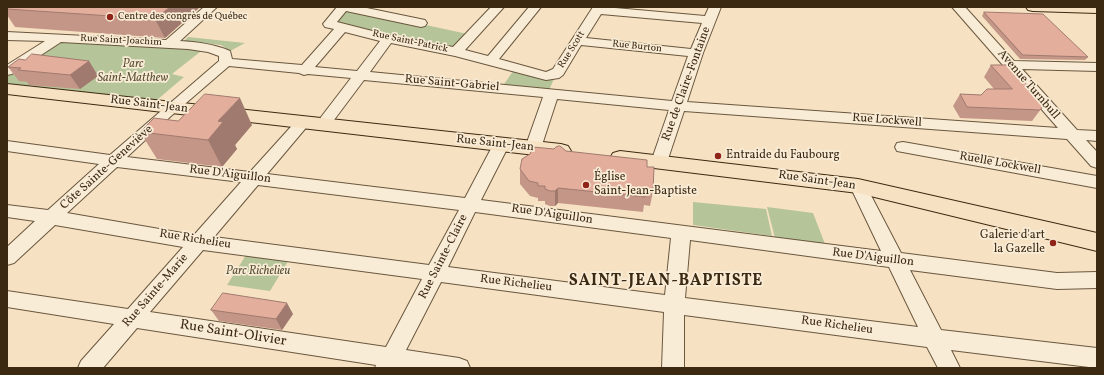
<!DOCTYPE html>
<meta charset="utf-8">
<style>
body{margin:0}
#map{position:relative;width:1104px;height:375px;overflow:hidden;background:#f6e2c2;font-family:Vollkorn,serif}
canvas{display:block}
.frame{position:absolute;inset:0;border:8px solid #3c2912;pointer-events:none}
</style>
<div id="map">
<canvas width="1104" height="375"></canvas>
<div class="frame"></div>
</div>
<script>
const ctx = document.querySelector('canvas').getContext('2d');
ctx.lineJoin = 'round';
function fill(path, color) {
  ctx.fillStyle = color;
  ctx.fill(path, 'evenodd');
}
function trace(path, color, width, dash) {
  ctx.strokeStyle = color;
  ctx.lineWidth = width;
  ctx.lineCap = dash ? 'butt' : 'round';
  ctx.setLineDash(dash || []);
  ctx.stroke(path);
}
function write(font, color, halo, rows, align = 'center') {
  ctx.font = font + ' Vollkorn,serif';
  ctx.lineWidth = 3.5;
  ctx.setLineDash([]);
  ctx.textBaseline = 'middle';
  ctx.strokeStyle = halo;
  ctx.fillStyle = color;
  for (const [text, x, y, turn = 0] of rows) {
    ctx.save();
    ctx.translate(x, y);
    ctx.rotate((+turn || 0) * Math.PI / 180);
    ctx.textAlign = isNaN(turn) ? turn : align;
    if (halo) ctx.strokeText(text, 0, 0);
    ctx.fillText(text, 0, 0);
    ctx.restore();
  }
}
fill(new Path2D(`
 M343,7L472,35L456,52L329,24Z
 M188,37L245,43L230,51L221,45L184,41Z
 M59,38L205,48L172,74L184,77L151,105L7,89V71Z
 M516,67L555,77L549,90L502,87Z
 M693,202L766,209L772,236L693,225Z
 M767,207L813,213L825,244L775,238Z
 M248,252L290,258L270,291L227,285Z`), '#b5c499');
const minor = new Path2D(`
 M204,7H217L180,41C197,42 214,44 230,51L232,59L302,65L334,29L325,27L323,24L337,7H362L425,20L427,23L425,26L421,27L346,11L337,22L388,35L453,47L491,7H504L465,50L488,56L529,7H541L499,59L546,72L553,69L593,7H604L705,16L709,7H721L703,53L687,102L1058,128L952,7H965L1014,61L1097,63V71L1022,69L1077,130L1097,131V141L1086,140L1097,152V168L1091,166L1067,139L684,111L667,162L665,166L659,168L653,166L651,162L669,110L557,99L541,148L539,152L533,153L527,152L525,148L543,97L364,80L328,128L323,130L318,128L315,125L351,78L308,74L304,75L299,73L229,66L171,116L127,157L250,172L297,120L302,118L307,120L310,123L267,174L465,198L493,145L495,141L501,140L507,141L509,145L481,200L881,251L850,186L852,182L858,180L864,182L901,253L1057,273L1097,272V288L1057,289L910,270L941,330L1097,348V368L951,350L960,368H938L927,347L684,315V368H662L664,312L441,282L406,350L459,358L467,361L470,368H375L376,365L137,328L103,368H78L81,361L114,324L7,307V291L128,309L183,247L55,225L14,263L7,265V247L35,221L7,217V205L48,210L99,164L7,151V141L110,155L219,61V56L208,52L188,49L61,42L12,74L7,75V65L45,41L7,40V32L166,40ZM601,14L702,23L691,49L586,38ZM345,32L380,41L357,71L315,67ZM391,43L455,56L546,80L559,78L563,75L581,45L688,56L672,101L370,72ZM117,167L241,182L194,235L67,213ZM258,185L459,210L429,265L214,237ZM475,212L671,238L665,295L448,267ZM690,240L889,267L918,327L685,298ZM203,250L422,279L386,347L150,312Z
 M903,142L1097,176V188L897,151L895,147L897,143Z`);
const major = new Path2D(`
 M1026,7H1097V13L1033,11L1028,10Z
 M7,84L561,144L568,146L571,151L568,156L561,158L7,94Z
 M620,151L858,179L1097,233V251L858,193L613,163L610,158L613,153Z`);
trace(minor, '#6a573e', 2);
trace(major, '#3c2912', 2);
fill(minor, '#f9ecd7');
fill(major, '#f6e2c2');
fill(new Path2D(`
 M7,7H200L165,38L15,27L7,15Z
 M984,12L1088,57L1085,60L1020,59L982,16Z
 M25,60L89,61L98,76L80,89L29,85L27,82L19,81L8,67Z
 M991,65L1044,105L1032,121L960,118L953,106L960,94L981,95L994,89L984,77Z
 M178,121L252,125L235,145L237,149L222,167L157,159L140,132Z
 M566,151L653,191L650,206L644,205L643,212L558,203L555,206H550L545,204V201H538V198L530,196L520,184V169Z
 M211,310L293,314L282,330L219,321Z`), '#c49687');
fill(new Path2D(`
 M170,7H200L165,38L155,19Z
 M89,61L98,76L80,89L70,75Z
 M240,98L252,125L235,145L237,149L222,167L208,140L218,121Z
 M558,188V203L555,206V191Z
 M287,303L293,314L282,330L276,319Z`), '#a07a6e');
const building = new Path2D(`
 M7,7H170L155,19L7,9Z
 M984,12L1043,14L1088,57L1023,55Z
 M32,54L89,61L70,75L18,70L21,68L8,67L19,59L25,60Z
 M991,65H1010L1044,105L1040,110L967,107L960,94L981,95L987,89H1012Z
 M205,94L240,98L218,121L223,122L208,140L140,132L154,118L178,121Z
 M560,146L566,151L647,160V167H654L653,191L646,190L645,197L558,188L555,191H550L545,189V186H538V183L529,181L520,169L522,159L530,154L533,147L554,149L556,147Z
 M223,293L287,303L276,319L211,310Z`);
fill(building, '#e4ae9d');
trace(building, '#a07a6e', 1);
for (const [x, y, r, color] of [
 [110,17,4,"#8f2418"],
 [718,156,4,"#8f2418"],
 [586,185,4,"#8f2418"],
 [1053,243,4,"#8f2418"]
]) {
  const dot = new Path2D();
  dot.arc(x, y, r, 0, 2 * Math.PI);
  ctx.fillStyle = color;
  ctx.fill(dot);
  trace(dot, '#f9ecd7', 1.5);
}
write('10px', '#3c2912', '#f9ecd7', [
 ["Centre des congrès de Québec",118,17]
], 'left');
write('10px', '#3c2912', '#f9ecd7', [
 ["Rue Saint-Joachim",121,41,3],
 ["Rue Saint-Patrick",410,42,12],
 ["Rue Burton",637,47,6],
 ["Rue Scott",572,50,-58]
]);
write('italic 12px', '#5a5034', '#f9ecd7', [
 ["Parc",133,65],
 ["Saint-Matthew",133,79],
 ["Parc Richelieu",258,272]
]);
write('12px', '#3c2912', '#f9ecd7', [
 ["Rue Saint-Gabriel",452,84,5],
 ["Rue de Claire-Fontaine",687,84,-70],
 ["Avenue Turnbull",1028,85,49],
 ["Rue Saint-Jean",149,105,7],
 ["Rue Lockwell",887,121,4],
 ["Rue Saint-Jean",495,144,6],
 ["Ruelle Lockwell",1000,164,10],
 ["Côte Sainte-Geneviève",107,168,-42],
 ["Rue D'Aiguillon",230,175,7],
 ["Rue Saint-Jean",817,181,8],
 ["Rue D'Aiguillon",552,215,8],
 ["Rue Richelieu",195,240,9],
 ["Rue Sainte-Claire",444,257,-63],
 ["Rue D'Aiguillon",873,258,7],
 ["Rue Richelieu",516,284,7],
 ["Rue Sainte-Marie",156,291,-49],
 ["Rue Richelieu",837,326,8]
]);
write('12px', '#3c2912', '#f9ecd7', [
 ["Entraide du Faubourg",726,156],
 ["Église",594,178],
 ["Saint-Jean-Baptiste",594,192],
 ["Galerie d'art",1045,236,"right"],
 ["la Gazelle",1045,250,"right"]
], 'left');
write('14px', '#3c2912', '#f9ecd7', [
 ["Rue Saint-Olivier",233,334,9]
]);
ctx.letterSpacing = '1px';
write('bold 16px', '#3c2912', '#f9ecd7', [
 ["SAINT-JEAN-BAPTISTE",666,282]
]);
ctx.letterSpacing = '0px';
</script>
